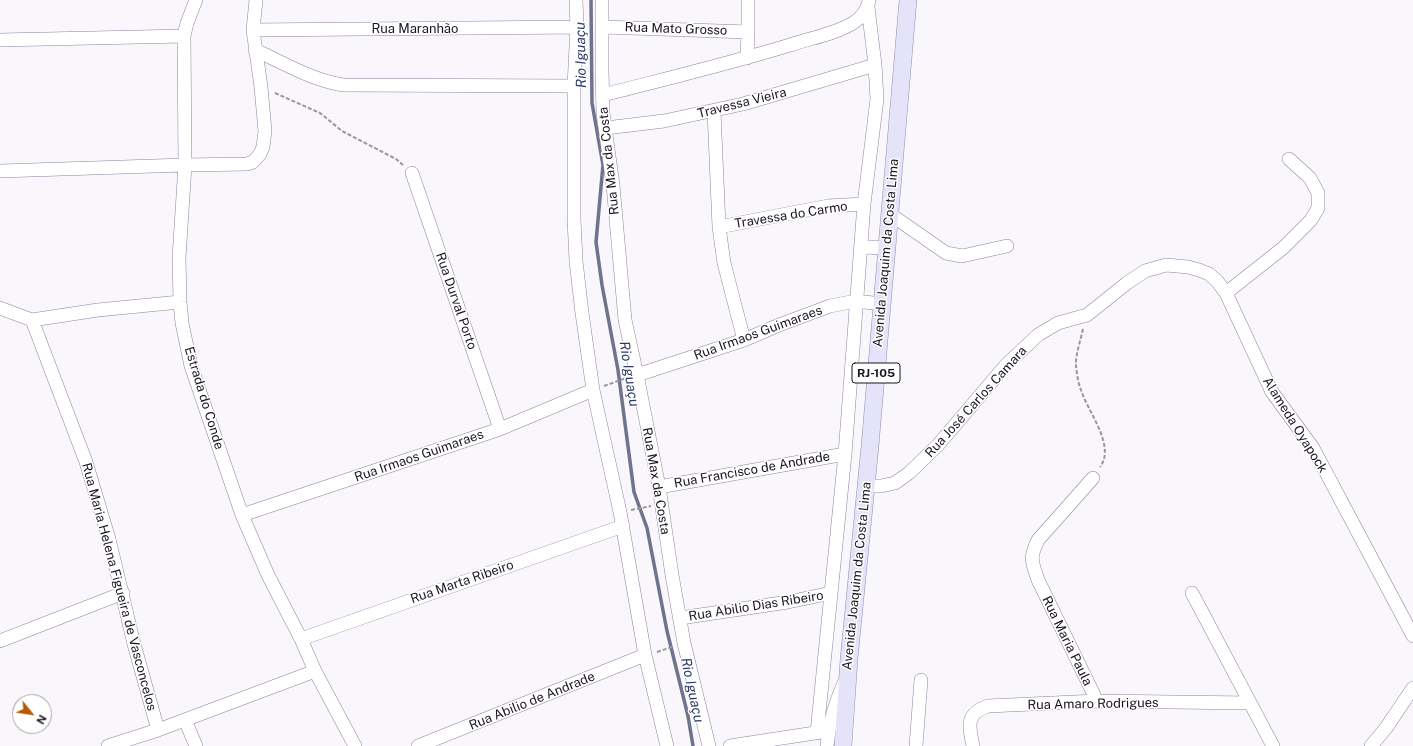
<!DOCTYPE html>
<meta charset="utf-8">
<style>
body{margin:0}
#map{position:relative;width:1413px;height:746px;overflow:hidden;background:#f9f6fc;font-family:"Public Sans",sans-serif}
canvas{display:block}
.north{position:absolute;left:12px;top:694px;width:40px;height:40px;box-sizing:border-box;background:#fff;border:1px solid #a4a1a5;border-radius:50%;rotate:120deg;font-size:11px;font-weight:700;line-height:16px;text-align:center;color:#1b151f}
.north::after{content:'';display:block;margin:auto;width:14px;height:18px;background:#b65a00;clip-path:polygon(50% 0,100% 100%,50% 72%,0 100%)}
</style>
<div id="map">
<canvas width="1413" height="746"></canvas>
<div class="north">N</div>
</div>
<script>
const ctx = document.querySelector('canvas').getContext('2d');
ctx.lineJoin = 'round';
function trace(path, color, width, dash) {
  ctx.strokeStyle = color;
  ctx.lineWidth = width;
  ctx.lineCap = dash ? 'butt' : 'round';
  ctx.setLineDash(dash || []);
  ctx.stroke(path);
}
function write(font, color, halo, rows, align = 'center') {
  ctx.font = font + ' "Public Sans",sans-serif';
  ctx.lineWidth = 3;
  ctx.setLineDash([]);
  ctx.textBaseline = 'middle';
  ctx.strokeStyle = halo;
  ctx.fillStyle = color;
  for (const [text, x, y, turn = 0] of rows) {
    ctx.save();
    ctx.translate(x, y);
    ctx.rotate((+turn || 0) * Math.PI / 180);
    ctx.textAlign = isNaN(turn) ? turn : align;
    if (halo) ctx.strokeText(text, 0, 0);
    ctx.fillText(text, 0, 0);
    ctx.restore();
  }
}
trace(new Path2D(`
 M591,0L592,103L603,165L596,242L602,285L618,370L634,492L647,528L667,631L688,716L693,746`), '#6e748d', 3.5);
const minor = new Path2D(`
 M196,0L187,23L184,36L185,165L179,258L180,302L182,323L191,366L242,515L268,575L301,639L315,671L355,746
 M576,0L577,27L574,86V219L576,261L582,313L593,390L620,512L645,655L667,746
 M602,0V71L603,113L613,185L625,320L637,375L659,487L672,575L684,643L709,746
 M603,27L748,32
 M253,30L577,27
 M0,40L184,36
 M255,50C284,63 311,80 343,85L574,86
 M747,58L748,32V0
 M603,95C665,79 728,64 790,45C811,38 835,34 853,23C861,18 867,10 869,1
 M714,111L719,227L724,263L744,340
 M606,128L664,121L743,104L875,65
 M0,171L185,165L247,164L253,162L260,154L263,147L265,131L261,87L253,30L256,0
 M412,173L500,429
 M890,214L946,253L962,256L1007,246
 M719,227L828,206L864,204
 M861,247L887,248
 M1226,293L1283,248L1311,220L1318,208V193L1310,178L1289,159
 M0,308L32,320L86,462L109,539L134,644L158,730
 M32,320L98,310L180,302
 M637,375L744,340L779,325L830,306L856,301L881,304
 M1093,478L1038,540C1029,558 1032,562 1038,580L1097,701
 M866,486H881L895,483L909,473L938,445L1006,365L1038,335L1058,323L1087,315L1127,283L1145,271L1166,265L1188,267L1199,270L1209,274L1217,281L1226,293L1272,392L1313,448L1413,636
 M659,487L845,454
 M242,515L500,429L593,390
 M1192,593L1273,746
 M680,618L788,602L831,593
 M301,639L623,526
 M0,641L123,593
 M185,720L196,746
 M817,733L845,454L864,204L877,99L875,65L868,7
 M108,746L158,730L315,671
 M418,746L645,655
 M730,746L828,731
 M827,746C829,724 835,703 844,683
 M916,746L921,680
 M973,746C969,726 965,714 988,706L1097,701L1249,703
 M1371,746L1386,728L1413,688`);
const major = new Path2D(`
 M843,746L849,659L870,446L908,0`);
trace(minor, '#90819d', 14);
trace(major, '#938fab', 18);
trace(new Path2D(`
 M275,93L320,113L342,131L396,159L403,165
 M1083,329C1081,339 1075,356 1076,366C1077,374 1078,383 1081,390C1088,412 1116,446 1100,467
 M604,386L626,378
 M631,510L651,506
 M657,652L672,647`), '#9b969e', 2, [4, 2]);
trace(minor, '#fff', 13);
trace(major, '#e5e3fa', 17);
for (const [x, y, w] of [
 [876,373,48]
]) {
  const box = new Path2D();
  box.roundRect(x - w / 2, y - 10, w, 20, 3);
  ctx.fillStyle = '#fff';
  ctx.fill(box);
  trace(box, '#1b151f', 1);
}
write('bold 12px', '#1b151f', null, [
 ["RJ-105",876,373]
]);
write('13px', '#1b151f', '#fff', [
 ["Rua Maranhão",415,29],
 ["Rua Mato Grosso",676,29,2],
 ["Travessa Vieira",742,103,-14],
 ["Rua Max da Costa",609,161,-96],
 ["Travessa do Carmo",791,215,-9],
 ["Avenida Joaquim da Costa Lima",886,253,-85],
 ["Rua Durval Porto",456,301,71],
 ["Rua Irmaos Guimaraes",758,333,-20],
 ["Estrada do Conde",204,398,73],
 ["Rua José Carlos Camara",976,402,-48],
 ["Alameda Oyapock",1295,425,58],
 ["Rua Irmaos Guimaraes",419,456,-19],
 ["Rua Francisco de Andrade",752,470,-10],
 ["Rua Max da Costa",656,481,80],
 ["Avenida Joaquim da Costa Lima",857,576,-84],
 ["Rua Marta Ribeiro",462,582,-19],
 ["Rua Maria Helena Figueira de Vasconcelos",119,587,75],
 ["Rua Abilio Dias Ribeiro",756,606,-9],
 ["Rua Maria Paula",1067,641,64],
 ["Rua Abilio de Andrade",532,701,-22],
 ["Rua Amaro Rodrigues",1093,704,-1]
]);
write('italic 14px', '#2c3a65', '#fff', [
 ["Rio Iguaçu",581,55,-91],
 ["Rio Iguaçu",629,374,81],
 ["Rio Iguaçu",692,690,78]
]);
</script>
